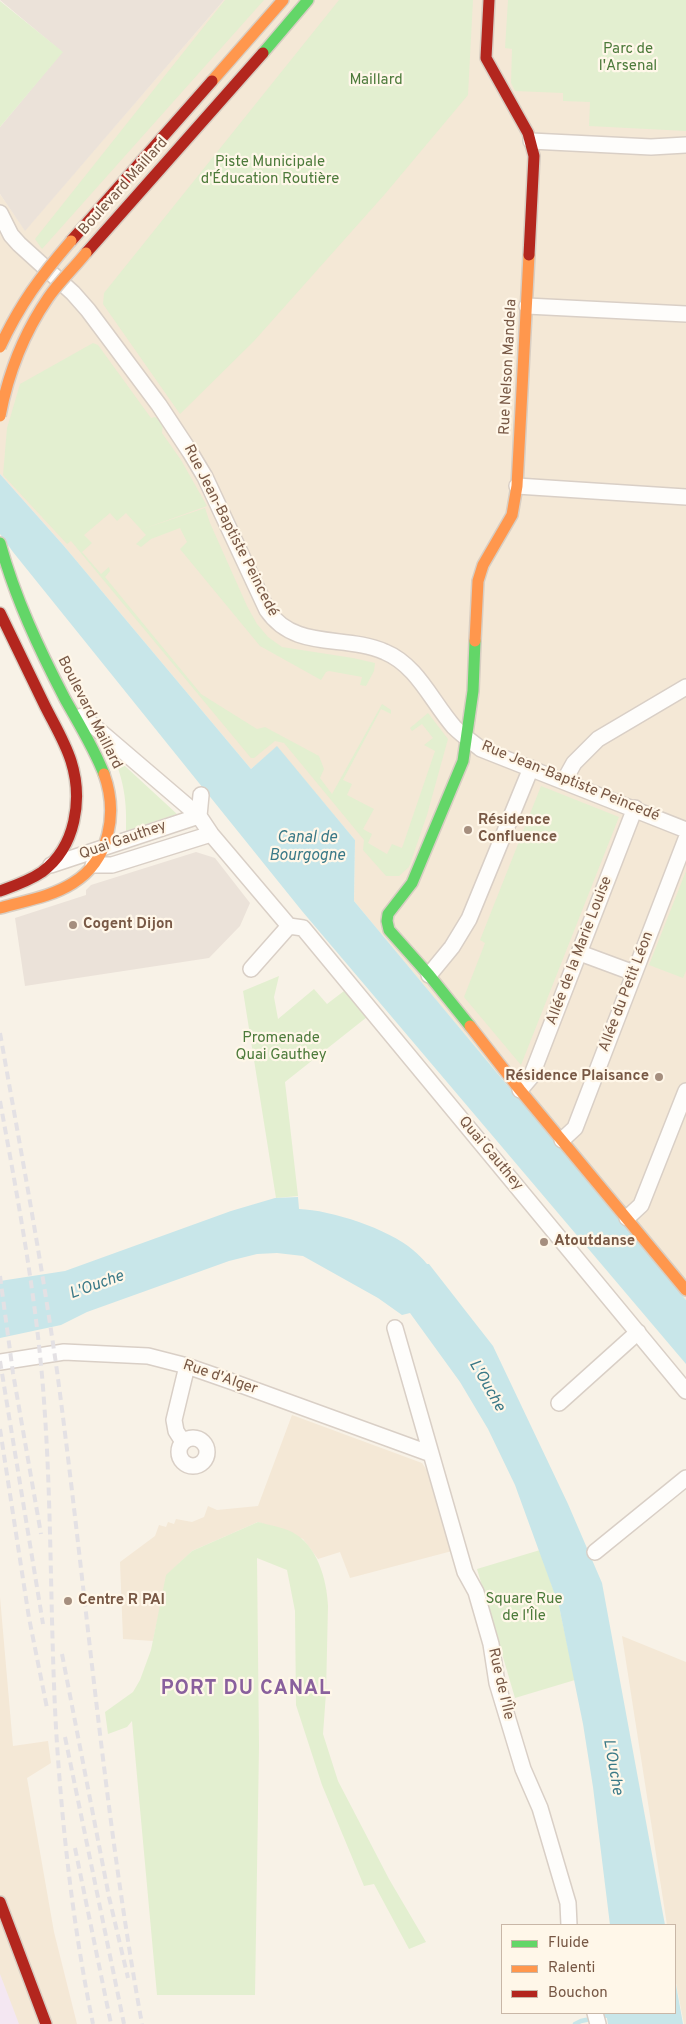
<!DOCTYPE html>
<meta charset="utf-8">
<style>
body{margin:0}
#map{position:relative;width:686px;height:2024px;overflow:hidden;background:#f8f2e7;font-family:Overpass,sans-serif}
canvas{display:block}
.legend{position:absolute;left:501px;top:1924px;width:175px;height:90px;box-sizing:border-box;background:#fff7e9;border:1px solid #c9b7a7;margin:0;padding:6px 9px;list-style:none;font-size:15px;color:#785845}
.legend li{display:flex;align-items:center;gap:10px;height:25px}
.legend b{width:25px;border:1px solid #c9b7a7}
</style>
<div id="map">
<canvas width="686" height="2024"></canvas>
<ul class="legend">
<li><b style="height:6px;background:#63d668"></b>Fluide</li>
<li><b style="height:6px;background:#ff974d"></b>Ralenti</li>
<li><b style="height:6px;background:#b3261e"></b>Bouchon</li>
</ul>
</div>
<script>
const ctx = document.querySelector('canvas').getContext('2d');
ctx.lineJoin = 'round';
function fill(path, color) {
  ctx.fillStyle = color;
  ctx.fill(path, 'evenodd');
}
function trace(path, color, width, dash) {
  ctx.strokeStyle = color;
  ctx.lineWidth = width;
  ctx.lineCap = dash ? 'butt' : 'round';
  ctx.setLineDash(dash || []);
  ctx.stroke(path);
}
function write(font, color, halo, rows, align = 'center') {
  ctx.font = font + ' Overpass,sans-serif';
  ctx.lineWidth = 4.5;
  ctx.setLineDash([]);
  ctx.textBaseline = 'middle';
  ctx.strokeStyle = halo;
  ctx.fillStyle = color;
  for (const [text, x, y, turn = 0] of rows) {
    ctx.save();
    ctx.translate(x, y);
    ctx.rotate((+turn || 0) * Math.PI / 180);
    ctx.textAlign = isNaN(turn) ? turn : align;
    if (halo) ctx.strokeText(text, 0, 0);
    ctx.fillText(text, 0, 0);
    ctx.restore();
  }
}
fill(new Path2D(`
 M224,0H686V1300L354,901L355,840L277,747L251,769L64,546L0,474V194L25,230Z
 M292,1415L422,1463L430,1475L452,1551L350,1578L340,1552L318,1559L303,1539L258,1522L192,1551L167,1575L153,1641L123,1639L120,1562L155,1536L159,1525L166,1527L168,1522L174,1524L176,1519L192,1522L204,1517L208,1506L217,1510L258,1506Z
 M0,1597L13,1746L48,1741L51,1763L27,1778L54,1932L77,2024H0Z
 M622,1636L686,1662V2024H684L675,1978V1925H667Z`), '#f4e8d6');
fill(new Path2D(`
 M0,0H224L25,231L0,194V127L62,52Z
 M196,852L215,858L250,903L240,926L209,958L25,986L15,918L86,895V890L91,885Z`), '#ebe2d9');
fill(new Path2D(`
 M0,1974L19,2024H0Z`), '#f4e7f2');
fill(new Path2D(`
 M225,0H264L42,249L35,239Z
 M339,0H473L468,95L385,194L254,341L180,414L103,304L104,293Z
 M508,0H686V131L589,126L590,102L563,101V93L515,91L511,83L512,49L505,48Z
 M0,1L63,52L0,127Z
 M93,343L98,345L151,418L155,417L163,423L162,433L181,460L207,506L143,529L205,508L210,523L247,606L257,624L268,637L282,647L353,658L375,663L374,671L366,686L360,685L362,677L329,671L326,672L321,680L260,646L180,549L187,542L180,528L151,539L141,547L136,544L146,535L126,513L117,521L110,513L84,535L92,543L82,552L101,574L109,567L110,571L105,577L201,694L257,729L265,727L319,756L324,769L320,778L332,794L382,704L391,710V714L381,709L343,780L352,784L347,795L374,809L363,829L372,834L368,843L387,854L392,844L402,848L435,751L424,745L433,738L422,724L412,731L410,728L428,713L448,739L427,815L409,867L399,876H386L363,850L364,840L284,743L275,741L254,758H251L71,541L67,544L3,475L7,428L20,384Z
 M113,755L177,814L126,831C127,801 124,782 113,755Z
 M541,786L619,817L521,1065L464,997L485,943L480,940Z
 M686,871V971L683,978L649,965Z
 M279,976L274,997L278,1019L314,989L327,1004L344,991L367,1017L285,1082L298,1196L276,1198L243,991Z
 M258,1522C269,1525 282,1527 292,1532C317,1545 327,1579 328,1606L326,1693L323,1734L338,1781L389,1879L426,1942L409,1949L374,1884L364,1886L322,1785L296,1705L295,1611L287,1570L257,1558L259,1746L255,1995H157L132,1721L127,1727L108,1734L105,1712L133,1692L140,1680L151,1650L166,1575L192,1551Z
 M540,1550L559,1606L575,1680L515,1698L477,1569Z`), '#e3efd0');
fill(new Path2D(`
 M0,474L64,546L251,769L277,746L355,840L354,901L686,1300V1364L302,911L13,552L0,534Z
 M298,1197L299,1209C331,1210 389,1229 413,1250C418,1254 423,1259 427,1264H429L493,1346L568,1504L602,1583L665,1925H610L593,1787L583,1724L559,1606L515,1485L488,1429L460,1382L410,1313L402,1315L378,1298L303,1256L277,1253L257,1254L229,1261L87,1312L61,1325L0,1338V1281L65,1271L231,1211L275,1198Z
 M675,1979L683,2024H608L606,2013H675Z`), '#c8e6e9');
trace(new Path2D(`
 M575,2024L581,2021L619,2013`), '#c8e6e9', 4.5);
const street = new Path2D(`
 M531,141L651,147L686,145
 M0,213L11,235L19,244L73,293L88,310L159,405L190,452L205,477L267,610C295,651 344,634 385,652C417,665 432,702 454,727C462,735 472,742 481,749L686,830
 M527,306L686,314
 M517,486L686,497
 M82,716L199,816L211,834L289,926L303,928L686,1391
 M564,781L574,763L598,739L686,687
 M199,816L201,795
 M51,865L199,816
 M93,865H112L211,834
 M580,953L634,973
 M251,969L289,926
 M429,975L452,947L469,919L531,768
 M520,1090L531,1077L635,808
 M562,1140L575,1128L686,839
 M627,1218L641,1205L686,1091
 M395,1328L465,1572L476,1592L491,1644L497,1683L523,1769L540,1808L568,1903L569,1925
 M0,1362L64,1352L148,1356L187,1366L233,1382L431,1454
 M559,1403L638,1332
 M179 1452a14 14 0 1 1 28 0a14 14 0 1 1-28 0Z
 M183,1442L176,1431L174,1420L187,1366
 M595,1552L686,1478
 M595,2013L598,2024`);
const fast = new Path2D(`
 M263,53L308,0
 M0,543C15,598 39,649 65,699C79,724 94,748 104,774
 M470,1026L429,975L389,930L387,921L388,914L412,883L463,761L473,691L475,641`);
const slow = new Path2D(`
 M212,81L283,0
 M475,641L478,581L483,565L512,515L517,486L529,255
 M0,908C24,901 51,897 73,883C110,860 118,813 104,774
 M470,1026L520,1090L686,1290`);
const jam = new Path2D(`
 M489,0L486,58L528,133L534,156L529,255
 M71,241L212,81
 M86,253L263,53
 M0,613C15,644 30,675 45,706C54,724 65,742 71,761C83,799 76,847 42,872C29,881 14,886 0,891
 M0,1902L46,2024`);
trace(street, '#d9cfc6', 18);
trace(fast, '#d8cec3', 14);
trace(slow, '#d8cec3', 14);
trace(jam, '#d8cec3', 14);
trace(street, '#fefdfb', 15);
trace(fast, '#63d668', 11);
trace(slow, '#ff974d', 11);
trace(jam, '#b3261e', 11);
trace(new Path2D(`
 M0,1033C20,1146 41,1258 57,1371C86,1588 103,1808 142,2024
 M0,1101C18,1200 37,1300 44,1401C52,1510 50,1619 56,1728C62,1827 73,1927 93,2024
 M0,1276L13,1373L41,1534
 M0,1361L43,1624
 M0,1429L29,1618L47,1708
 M62,1654L109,1897L128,1978
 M65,1737L124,2024
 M75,1848L111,2024`), '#e4e1e4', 4, [8, 5]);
const slowBridge = new Path2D(`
 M0,347C20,304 40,277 71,241
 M0,416C8,374 24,333 48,298C59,282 74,268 86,253`);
trace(slowBridge, '#dacfc6', 14, []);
trace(slowBridge, '#ff974d', 11);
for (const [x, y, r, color] of [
 [468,830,5,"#a58e7e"],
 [73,925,5,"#a58e7e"],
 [659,1077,5,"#a58e7e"],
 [544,1242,5,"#a58e7e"],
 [68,1601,5,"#a58e7e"]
]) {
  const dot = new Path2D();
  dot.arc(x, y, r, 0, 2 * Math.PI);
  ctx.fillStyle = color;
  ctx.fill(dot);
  trace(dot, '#fff7e9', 2);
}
write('15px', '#4c7a3a', '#fff7e9', [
 ["Parc de",628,50],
 ["l'Arsenal",628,67],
 ["Maillard",376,81],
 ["Piste Municipale",270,163],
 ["d'Éducation Routière",270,180],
 ["Promenade",281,1039],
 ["Quai Gauthey",281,1056],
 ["Square Rue",524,1600],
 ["de l'Île",524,1617]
]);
write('15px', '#785845', '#fff7e9', [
 ["Boulevard Maillard",124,187,-48],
 ["Rue Nelson Mandela",509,367,-87],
 ["Rue Jean-Baptiste Peincedé",230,531,63],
 ["Boulevard Maillard",89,713,63],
 ["Rue Jean-Baptiste Peincedé",570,782,22],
 ["Quai Gauthey",123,841,-19],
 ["Allée de la Marie Louise",580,951,-69],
 ["Allée du Petit Léon",627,992,-69],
 ["Quai Gauthey",490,1154,50],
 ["Rue d'Alger",220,1378,19],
 ["Rue de l'Île",500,1684,77]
]);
write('bold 15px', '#785845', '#fff7e9', [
 ["Résidence",478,821],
 ["Confluence",478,838],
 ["Cogent Dijon",83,925],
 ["Résidence Plaisance",649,1077,"right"],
 ["Atoutdanse",554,1242],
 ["Centre R PAI",78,1601]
], 'left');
write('italic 16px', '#3a7987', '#fff7e9', [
 ["Canal de",307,839],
 ["Bourgogne",307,857],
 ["L'Ouche",97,1286,-20],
 ["L'Ouche",486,1386,60],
 ["L'Ouche",612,1767,80]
]);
ctx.letterSpacing = '1px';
write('bold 20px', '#89609d', '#fff7e9', [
 ["PORT DU CANAL",246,1690]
]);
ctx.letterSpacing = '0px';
</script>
